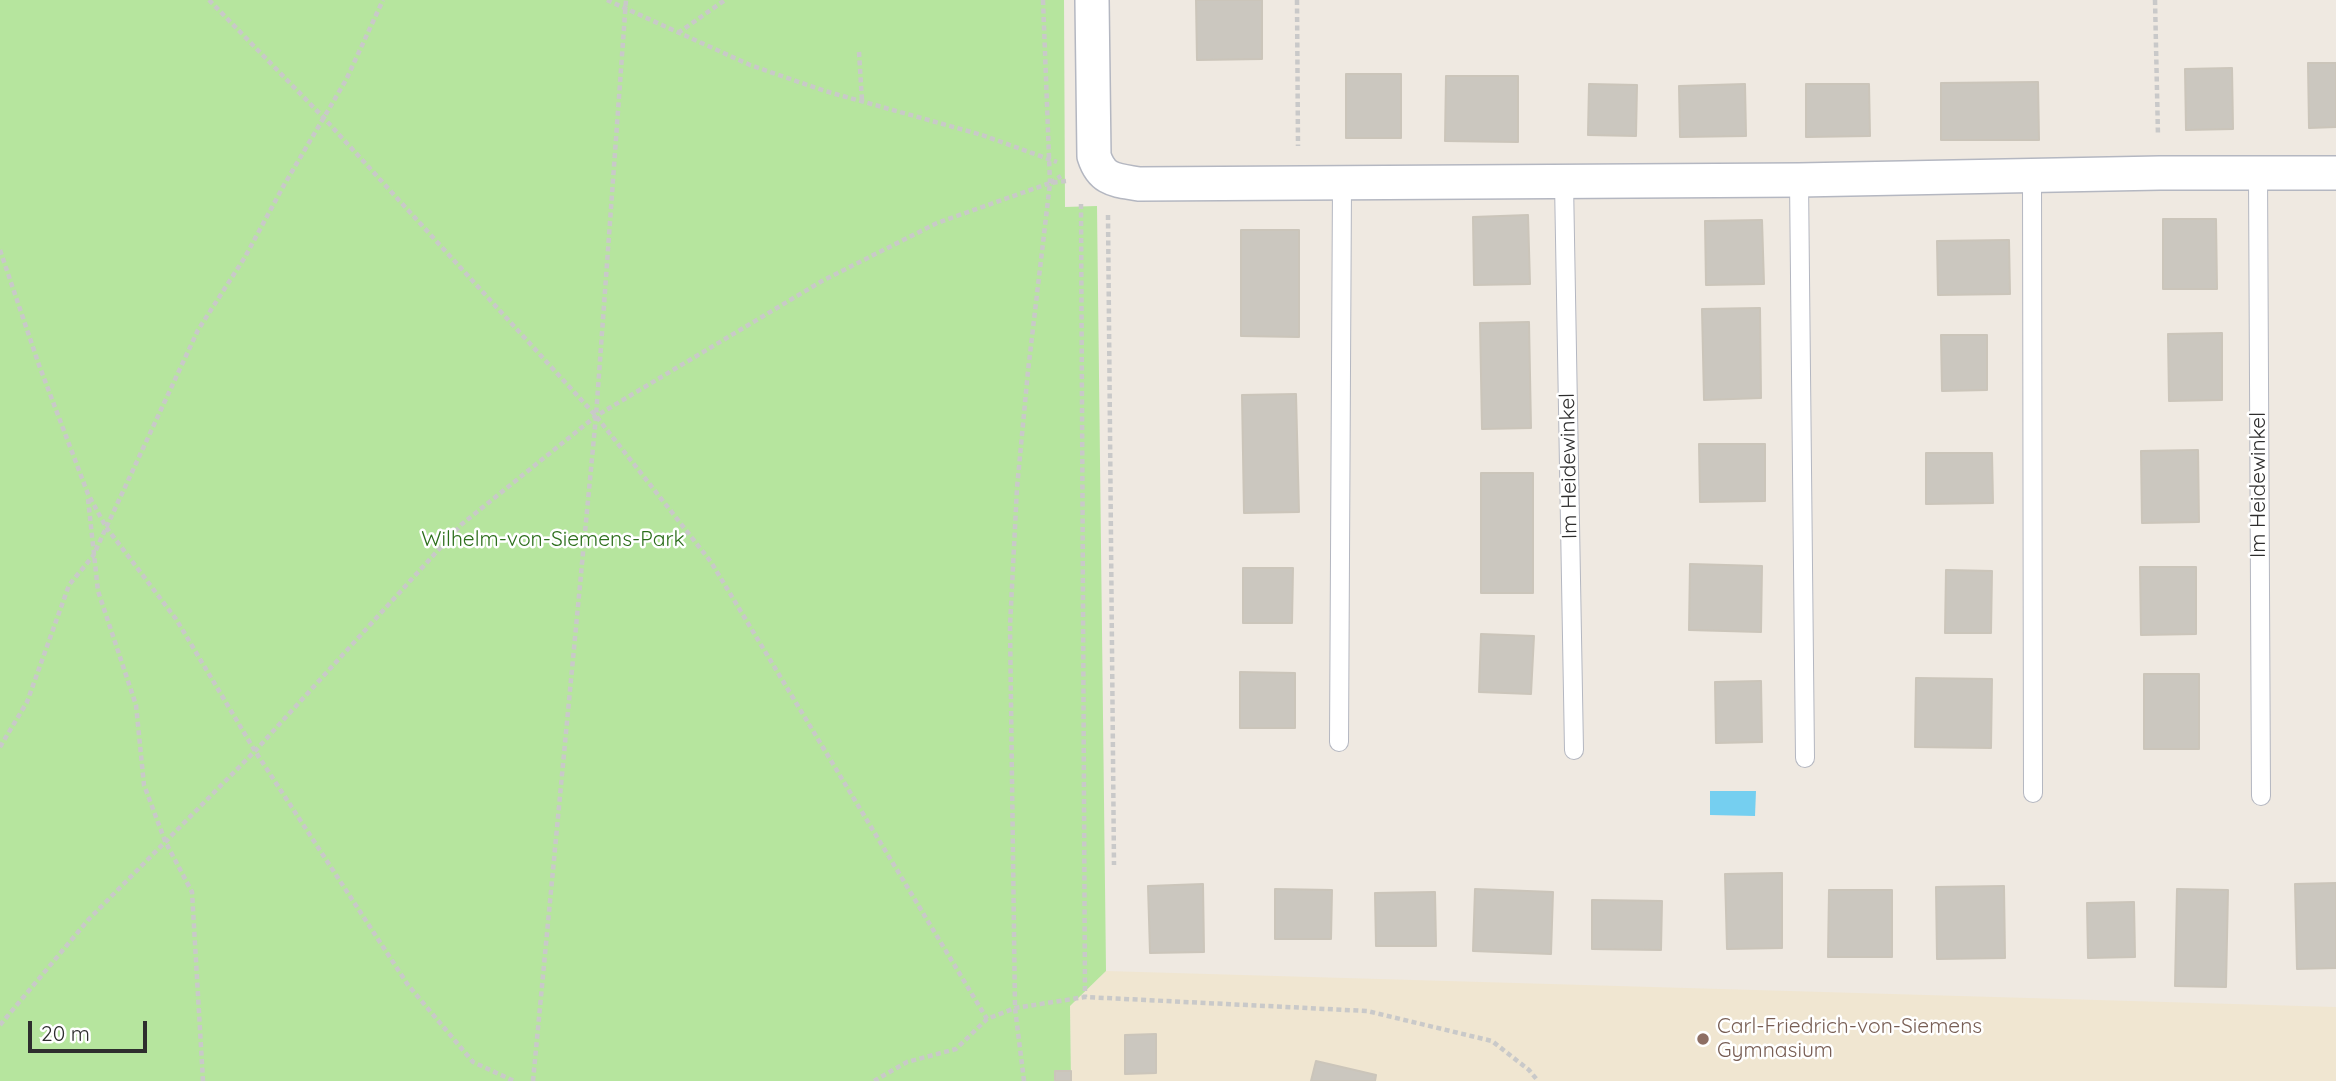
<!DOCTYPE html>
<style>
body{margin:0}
#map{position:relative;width:2336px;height:1081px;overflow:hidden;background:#efe9e1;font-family:Quicksand,sans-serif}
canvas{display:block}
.scale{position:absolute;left:28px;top:1021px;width:119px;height:32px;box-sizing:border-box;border:4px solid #2e2e2e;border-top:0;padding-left:9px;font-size:21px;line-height:24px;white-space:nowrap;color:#2e2e2e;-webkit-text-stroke:5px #fff;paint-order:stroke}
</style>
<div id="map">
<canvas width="2336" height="1081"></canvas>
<div class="scale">20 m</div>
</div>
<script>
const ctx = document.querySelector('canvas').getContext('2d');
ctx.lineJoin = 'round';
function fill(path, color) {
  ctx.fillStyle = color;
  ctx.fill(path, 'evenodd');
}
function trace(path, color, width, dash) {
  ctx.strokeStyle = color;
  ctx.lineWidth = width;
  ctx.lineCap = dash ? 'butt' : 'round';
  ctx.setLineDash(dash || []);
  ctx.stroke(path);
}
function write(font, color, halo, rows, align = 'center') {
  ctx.font = font + ' Quicksand,sans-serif';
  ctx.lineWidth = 5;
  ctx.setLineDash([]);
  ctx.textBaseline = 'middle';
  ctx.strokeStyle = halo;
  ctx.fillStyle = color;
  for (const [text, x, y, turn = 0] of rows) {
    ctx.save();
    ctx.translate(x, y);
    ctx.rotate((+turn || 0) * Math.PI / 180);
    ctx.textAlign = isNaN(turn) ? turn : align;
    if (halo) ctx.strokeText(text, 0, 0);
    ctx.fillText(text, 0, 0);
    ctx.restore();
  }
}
fill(new Path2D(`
 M1106,971L2336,1007V1081H1071L1070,1006Z`), '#f0e6d1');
fill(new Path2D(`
 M0,0H1064L1065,207L1097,206L1106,971L1070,1006L1071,1081H0Z`), '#b6e59e');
fill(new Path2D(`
 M1710,791H1756L1755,816L1710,815Z`), '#75cff0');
const building = new Path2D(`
 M1196,0H1262V59L1197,60Z
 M2308,63H2336V127L2309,128Z
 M2232,68L2233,129L2186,130L2185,69Z
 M1346,74H1401V138H1346Z
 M1446,76H1518V142L1445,141Z
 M2038,82L2039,140H1941V83Z
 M1589,84L1637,85L1636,136L1588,135Z
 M1745,84L1746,136L1680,137L1679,86Z
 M1806,84H1869L1870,136L1806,137Z
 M1528,215L1530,284L1474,285L1473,217Z
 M2163,219H2216L2217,289H2163Z
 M1762,220L1764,284L1706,285L1705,221Z
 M1241,230H1299V337L1241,336Z
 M2009,240L2010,294L1938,295L1937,241Z
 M1760,308L1761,398L1704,400L1702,309Z
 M1529,322L1531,428L1482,429L1480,323Z
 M2222,333V400L2169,401L2168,334Z
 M1941,335H1987V390L1942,391Z
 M1296,394L1299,512L1244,513L1242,395Z
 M1699,444H1765V501L1700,502Z
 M2198,450L2199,522L2142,523L2141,451Z
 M1926,453H1992L1993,503L1926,504Z
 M1481,473H1533V593H1481Z
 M1690,564L1762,566L1761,632L1689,630Z
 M2140,567H2196V634L2141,635Z
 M1243,568H1293L1292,623H1243Z
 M1946,570L1992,571L1991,633H1945Z
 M1481,634L1534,636L1531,694L1479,692Z
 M1240,672L1295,673V728H1240Z
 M2144,674H2199V749H2144Z
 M1916,678L1992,679L1991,748L1915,747Z
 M1761,681L1762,742L1716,743L1715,682Z
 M1782,873V948L1727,949L1725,874Z
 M2336,883V968L2297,969L2295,884Z
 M1203,884L1204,952L1150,953L1148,886Z
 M2004,886L2005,958L1937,959L1936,887Z
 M1275,889L1332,890L1331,939H1275Z
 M1475,889L1553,892L1551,954L1473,951Z
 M2177,889L2228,890L2226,987L2175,986Z
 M1829,890H1892V957H1828Z
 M1435,892L1436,946H1376L1375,893Z
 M1592,900L1662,901L1661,950L1592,949Z
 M2134,902L2135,957L2088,958L2087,903Z
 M1156,1034V1073L1125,1074V1035Z
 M1316,1061L1376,1075L1375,1081H1311Z
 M1055,1071H1071V1081H1055Z`);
fill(building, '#cbc7bf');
trace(building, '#cbc5ba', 2);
const lane = new Path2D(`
 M2258,173L2261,796
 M2032,176L2033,793
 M1799,180L1805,758
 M1564,182L1574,750
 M1339,742L1342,183`);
const street = new Path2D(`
 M1092,0L1094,156C1102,181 1116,180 1139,184L1799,180L2160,173H2336`);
trace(lane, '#b4b7c1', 20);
trace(street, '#b4b7c1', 36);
trace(new Path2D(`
 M209,0L323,117L596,416L711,562L987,1019
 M607,0L750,65L825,91L982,135L1057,162
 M1043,0L1050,183
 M1297,0L1298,146
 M2155,0L2158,136
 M678,33L725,0
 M859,52L862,101
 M1081,204L1085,997
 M1108,215L1114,865
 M0,250L39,365L88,494L106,527L176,619L255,751L408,985L473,1062L514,1081
 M88,499L98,591L136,705L144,785L165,841L192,892L203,1081
 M0,747L27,702L69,585L93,556L198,330L245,257L284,185L346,80L383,0
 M0,1025L89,919L255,751L462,524L596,416L822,281L937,223L1050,183L1066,181
 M533,1081L596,416L626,0
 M874,1081L907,1062L956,1049L987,1019L1015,1008L1085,997L1367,1011L1492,1041L1529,1070L1538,1081
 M1024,1081L1015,1008L1010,626L1017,488L1028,371L1050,183L1061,176`), '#c9c9c9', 4.5, [5, 3.5]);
trace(lane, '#fff', 18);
trace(street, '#fff', 33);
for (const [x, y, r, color] of [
 [1703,1039,7,"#8d6e63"]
]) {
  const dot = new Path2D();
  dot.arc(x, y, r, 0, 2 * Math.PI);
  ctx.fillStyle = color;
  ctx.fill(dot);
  trace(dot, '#fff', 2.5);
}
write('21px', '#2e2e2e', '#fff', [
 ["Im Heidewinkel",1569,466,-91],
 ["Im Heidewinkel",2259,485,-90]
]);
write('21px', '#2c6e1b', '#fff', [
 ["Wilhelm-von-Siemens-Park",553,540]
]);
write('21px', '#785e54', '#fff', [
 ["Carl-Friedrich-von-Siemens",1717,1027],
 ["Gymnasium",1717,1051]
], 'left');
</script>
